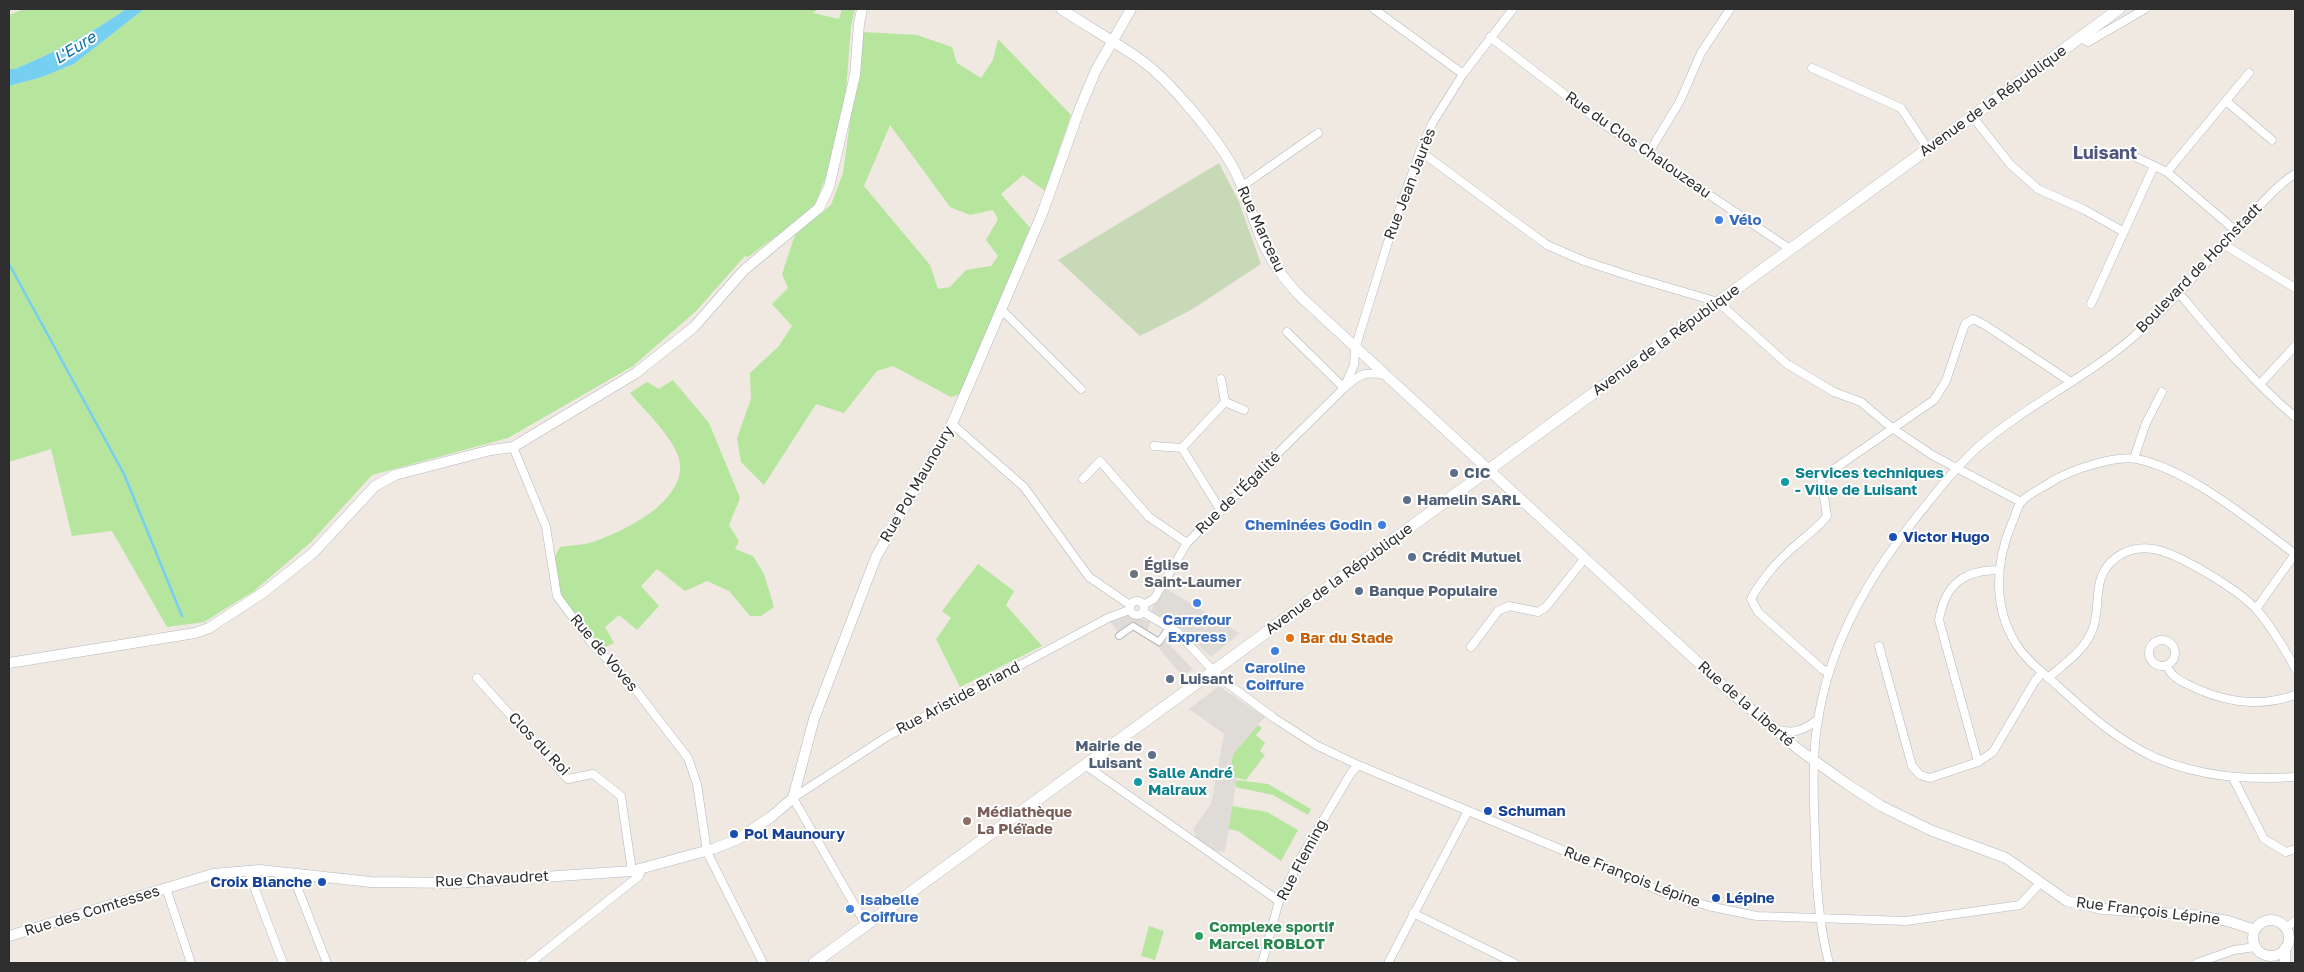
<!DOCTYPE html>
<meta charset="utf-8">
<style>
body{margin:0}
#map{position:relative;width:2304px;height:972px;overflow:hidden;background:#efe9e1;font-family:"Golos Text",sans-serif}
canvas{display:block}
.frame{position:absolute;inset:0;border:10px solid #2e2e2e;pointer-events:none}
</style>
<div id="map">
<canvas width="2304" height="972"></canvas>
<div class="frame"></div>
</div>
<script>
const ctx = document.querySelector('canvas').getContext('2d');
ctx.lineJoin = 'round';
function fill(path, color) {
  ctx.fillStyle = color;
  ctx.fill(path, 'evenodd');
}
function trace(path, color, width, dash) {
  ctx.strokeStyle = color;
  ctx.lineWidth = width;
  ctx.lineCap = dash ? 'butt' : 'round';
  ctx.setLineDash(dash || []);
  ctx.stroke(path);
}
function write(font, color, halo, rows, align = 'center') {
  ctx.font = font + ' "Golos Text",sans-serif';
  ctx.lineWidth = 4;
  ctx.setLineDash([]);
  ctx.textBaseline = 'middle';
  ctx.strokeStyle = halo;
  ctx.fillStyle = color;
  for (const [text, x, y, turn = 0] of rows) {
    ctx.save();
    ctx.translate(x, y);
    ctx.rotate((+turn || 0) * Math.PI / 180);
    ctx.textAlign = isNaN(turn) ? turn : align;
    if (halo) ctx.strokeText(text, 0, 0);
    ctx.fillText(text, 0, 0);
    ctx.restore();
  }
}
fill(new Path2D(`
 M24,9H126C91,34 55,52 15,69H9V15Z
 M144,9H818L813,13L839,19L842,9H855L851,26L845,103L828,171L814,208L748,257L745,256L696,311L633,366L508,438L372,475L311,542L254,591L204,622L167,627L112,531L72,536L51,449L9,462V86L42,77L74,64Z
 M862,32L917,35L952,47L957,63L981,78L993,60L998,39L1071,115L1045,191L1023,175L1001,194L1030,228L961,394L951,397L893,366L877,371L844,413L816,404L764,485L741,462L737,438L751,399L750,373L779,346L792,326L772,304L788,288L782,274L795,235L831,205L843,173ZM890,125L950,207L970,215L993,210L998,219L986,240L998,256L991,266L966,270L950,287L938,289L930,265L864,186Z
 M673,380L709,423L740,498L729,525L739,541L735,549L753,556L764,574L774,607L761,616H750L729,591L707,581L685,591L657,569L641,586L659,606L637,630L619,615L605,627L614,643L602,649L567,605L559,591L554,558L560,547C573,545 587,545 598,540C630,529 695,495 677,453C667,431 645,411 630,393L647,382L659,389Z
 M978,564L1014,591L1006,605L1042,646L960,687L936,639L951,618L942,611Z
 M1258,725L1262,728L1256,735L1265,743L1260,751L1265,755L1246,780L1229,776L1233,754Z
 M1236,780L1268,784L1311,809L1308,815L1273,795L1235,787Z
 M1232,806L1267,812L1298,830L1281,861L1238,831L1228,829Z
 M1149,926L1164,931L1155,960L1141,956Z`), '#b6e59e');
fill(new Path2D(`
 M1219,163L1239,202L1261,264L1191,310L1140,336L1058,260Z`), '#c8d9b8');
fill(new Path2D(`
 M1162,586L1240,633L1211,657L1178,626L1151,611Z
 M1128,615L1151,622L1147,630L1167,642L1193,669L1182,676L1153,641L1133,629L1121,638L1110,621Z
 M1219,686L1265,717L1233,754L1229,776L1237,778L1225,852L1200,848L1193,829L1211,804L1224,734L1189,709Z`), '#dfdcd8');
fill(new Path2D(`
 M126,9H144L74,64L42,77L9,86V69H15C55,52 91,34 126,9Z`), '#75cff0');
trace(new Path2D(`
 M9,264L124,474L182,616`), '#75cff0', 2.5);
const pedestrian = new Path2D(`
 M1119,636L1133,626L1159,642L1169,628`);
const minor = new Path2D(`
 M1374,9L1463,74
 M1490,37L1599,121L1790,249
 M2079,37L2088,42L2145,9
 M1812,68L1901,108L1928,149
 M2226,101L2272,140
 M1972,116L2010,164L2038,189L2085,210L2124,232
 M1420,151L1547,245L1584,261L1633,277L1718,302L1787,364L1834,392L1861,402L1892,428L1932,455L2021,502
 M2127,153L2167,172L2235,230
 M1648,154L1680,101L1701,53L1730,9
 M2167,172L2249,73
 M1241,187L1318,133
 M2223,244L2295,288
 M2179,293C2216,337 2251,380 2295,417
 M2091,304L2154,166
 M1001,309L1081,389
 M1287,332L1344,388C1358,375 1365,371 1384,375
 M1221,379L1225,402
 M2260,384L2295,346
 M952,424L1024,487L1089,577L1130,605
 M1154,446L1182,448
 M513,447L546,527L557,596L590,641L635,689L688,758L697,784L707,852L763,963
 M2134,458L2146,423L2162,392
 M1083,479L1100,461L1149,517L1187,543
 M1221,511L1182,448L1225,402L1244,410
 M2295,554C2252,522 2190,470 2137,459C2115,455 2070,470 2051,482C2042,488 2028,494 2021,502C2017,507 2015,517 2012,523C1995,563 1993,607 2016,644C2025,658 2037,668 2049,678C2083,709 2114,739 2156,758C2201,777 2247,780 2295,777
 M1130 608a7 7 0 1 1 14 0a7 7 0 1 1-14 0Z
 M1143,605L1154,599L1187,543L1344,388L1354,365L1355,349L1388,242L1420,151L1433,122L1463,74L1513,9
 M2256,609L2295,554
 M1143,612L1177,632L1220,678L1274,718L1316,745L1358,765L1663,892L1708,906L1757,916L1906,921L2020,905L2040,883
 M2149 653a13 13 0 1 1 26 0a13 13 0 1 1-26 0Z
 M1879,646L1912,766L1920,775L1930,778L1978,762L1993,752L2035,681L2042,673
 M1471,647L1498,611L1509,606L1538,612L1546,607L1585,558
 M2167,665C2171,677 2179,680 2189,685C2223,702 2259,708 2295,695
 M1829,673L1822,669L1758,612L1751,599C1761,580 1779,559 1796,545C1807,535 1818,528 1827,516L1821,478L1934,400L1946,381L1965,324L1973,319L1985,325L2071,382
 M477,678L568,779L593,774L621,796L632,871
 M2048,678C2064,664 2084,651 2092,631C2101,611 2093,587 2106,568C2117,553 2134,546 2153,549C2179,553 2240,591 2257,610C2272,627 2284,648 2295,668
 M1776,729C1793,735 1805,730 1818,719
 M1978,762L1939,620C1945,584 1964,570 1999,570
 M1085,765L1279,901
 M2233,778L2264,839L2286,852L2295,849
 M248,871L283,963
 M292,874L327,963
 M166,888L191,963
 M1413,913L1514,963
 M866,925L793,798L888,736L1108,618L1129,610
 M2286,928L2295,921
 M530,963L639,876L642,868
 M1262,963L1279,901L1300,859L1351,773L1358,765
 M1388,963L1468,811
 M1829,963C1818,921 1816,879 1815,835C1814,811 1813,786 1814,761C1817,668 1859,589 1915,519C1935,494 1954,469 1977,448C2025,406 2083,380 2131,339C2177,300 2213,253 2255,210C2268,198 2279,183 2295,174
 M2197,963L2234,950L2255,947`);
const tertiary = new Path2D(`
 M1061,9C1087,26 1115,42 1141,60C1168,79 1211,131 1228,159C1243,182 1250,210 1260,236C1270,260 1284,280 1302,298L1727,689L1798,749L1847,784L1881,806L1930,830L2006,858L2067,901L2103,909L2193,915L2228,921L2255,930
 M9,663L195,633L209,628L264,592L313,553L375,486L395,475L491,450L513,447L636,373L694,327L744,270L819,208L829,187L855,75L859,24L862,9
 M2253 938a18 18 0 1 1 36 0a18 18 0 1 1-36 0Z
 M9,936L213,874L260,870L371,882L455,883L632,871L713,849L738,839L771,817L793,798L814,719L876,557L952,424L1042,214L1080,108L1096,70L1131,9
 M2285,963V948`);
const secondary = new Path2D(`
 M814,963L2119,9`);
trace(pedestrian, '#b4b7c1', 8);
trace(minor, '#b4b7c1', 9);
trace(tertiary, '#b4b7c1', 11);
trace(secondary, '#b4b7c1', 12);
trace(pedestrian, '#fff', 6);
trace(minor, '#fff', 8);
trace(tertiary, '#fff', 10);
trace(secondary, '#fff', 11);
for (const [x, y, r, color] of [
 [1719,220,5,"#3f7fe0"],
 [1454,473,5,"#5c6f8a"],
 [1785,482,5,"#0f9aa8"],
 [1407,500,5,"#5c6f8a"],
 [1382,525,5,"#3f7fe0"],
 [1893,537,5,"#1a4fb4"],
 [1412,557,5,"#5c6f8a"],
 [1134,574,5,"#6b7280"],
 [1359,591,5,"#5c6f8a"],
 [1197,603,5,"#3f7fe0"],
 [1290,638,5,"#e8710a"],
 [1275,651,5,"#3f7fe0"],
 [1170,679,5,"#5c6f8a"],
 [1152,755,5,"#5c6f8a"],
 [1138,782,5,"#0f9aa8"],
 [1488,811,5,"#1a4fb4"],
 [967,821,5,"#8d6e63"],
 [734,834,5,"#1a4fb4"],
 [322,882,5,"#1a4fb4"],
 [1716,898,5,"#1a4fb4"],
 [850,909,5,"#3f7fe0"],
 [1199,936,5,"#2e9e5b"]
]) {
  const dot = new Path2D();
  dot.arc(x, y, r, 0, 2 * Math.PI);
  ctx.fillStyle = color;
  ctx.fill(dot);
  trace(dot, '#fff', 2);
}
write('15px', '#2e2e2e', '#fff', [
 ["Avenue de la République",1993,101,-36],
 ["Rue du Clos Chalouzeau",1638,145,35],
 ["Rue Jean Jaurès",1410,184,-69],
 ["Rue Marceau",1261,229,65],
 ["Boulevard de Hochstadt",2199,268,-46],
 ["Avenue de la République",1666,340,-36],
 ["Rue Pol Maunoury",917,484,-60],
 ["Rue de l'Égalité",1238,493,-44],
 ["Avenue de la République",1339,579,-36],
 ["Rue de Voves",604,653,50],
 ["Rue Aristide Briand",958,698,-28],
 ["Rue de la Liberté",1746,704,41],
 ["Clos du Roi",539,744,46],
 ["Rue Fleming",1302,860,-62],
 ["Rue François Lépine",1632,877,21],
 ["Rue Chavaudret",492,879,-3],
 ["Rue des Comtesses",92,911,-17],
 ["Rue François Lépine",2148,911,7]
]);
write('bold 15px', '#366cbe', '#fff', [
 ["Vélo",1729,220],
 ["Cheminées Godin",1372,525,"right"],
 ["Carrefour",1197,620,"center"],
 ["Express",1197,637,"center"],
 ["Caroline",1275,668,"center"],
 ["Coiffure",1275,685,"center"],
 ["Isabelle",860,900],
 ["Coiffure",860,917]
], 'left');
write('bold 15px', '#4e5e75', '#fff', [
 ["CIC",1464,473],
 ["Hamelin SARL",1417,500],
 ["Crédit Mutuel",1422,557],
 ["Banque Populaire",1369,591],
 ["Luisant",1180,679],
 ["Mairie de",1142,746,"right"],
 ["Luisant",1142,763,"right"]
], 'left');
write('bold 15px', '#0d838f', '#fff', [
 ["Services techniques",1795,473],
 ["- Ville de Luisant",1795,490],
 ["Salle André",1148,773],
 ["Malraux",1148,790]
], 'left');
write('bold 15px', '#164399', '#fff', [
 ["Victor Hugo",1903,537],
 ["Schuman",1498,811],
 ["Pol Maunoury",744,834],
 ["Croix Blanche",312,882,"right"],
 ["Lépine",1726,898]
], 'left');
write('bold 15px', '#5b616d', '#fff', [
 ["Église",1144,565],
 ["Saint-Laumer",1144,582]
], 'left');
write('bold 15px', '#c56008', '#fff', [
 ["Bar du Stade",1300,638]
], 'left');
write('bold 15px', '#785e54', '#fff', [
 ["Médiathèque",977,812],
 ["La Pléïade",977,829]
], 'left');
write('bold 15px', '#27864d', '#fff', [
 ["Complexe sportif",1209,927],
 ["Marcel ROBLOT",1209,944]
], 'left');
write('italic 16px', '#0d6fa3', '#fff', [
 ["L'Eure",75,48,-32]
]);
write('bold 18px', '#4d5680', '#fff', [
 ["Luisant",2105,153]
]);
</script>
